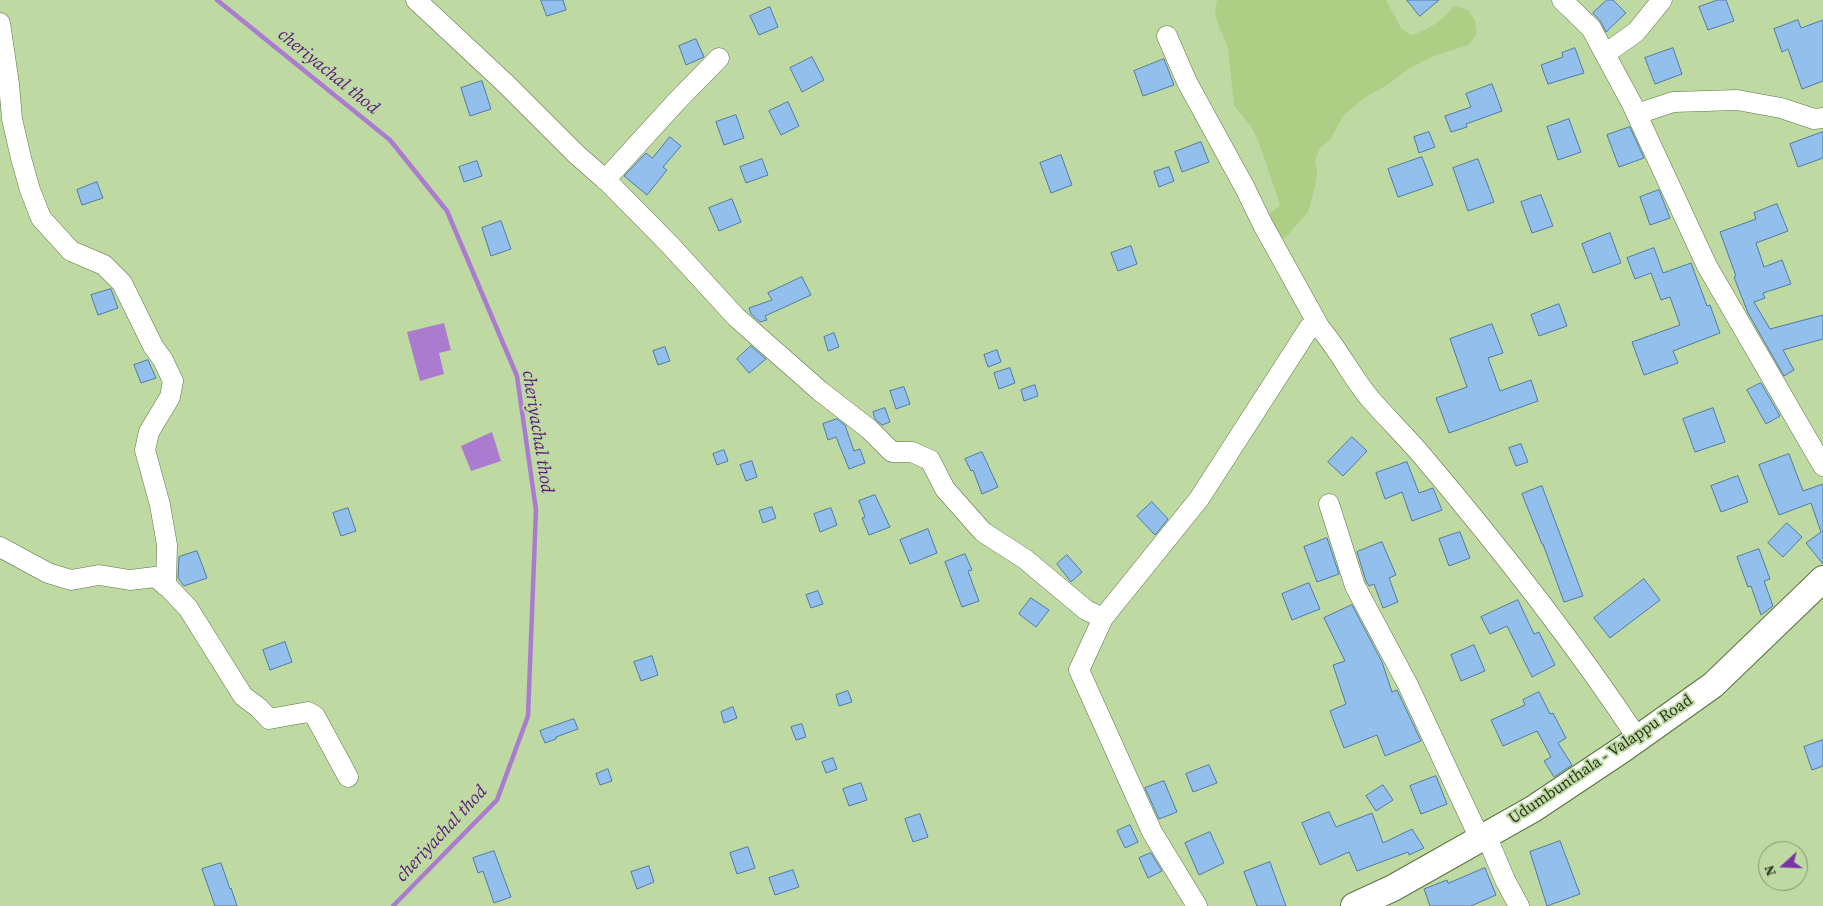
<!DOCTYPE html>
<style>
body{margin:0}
#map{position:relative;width:1823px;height:906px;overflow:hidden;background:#bed9a2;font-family:"Source Serif 4",serif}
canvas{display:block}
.north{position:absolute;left:1758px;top:841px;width:50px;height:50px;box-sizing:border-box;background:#bed9a2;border:1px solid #83976e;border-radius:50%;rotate:250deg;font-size:14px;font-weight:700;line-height:20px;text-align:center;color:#2a351f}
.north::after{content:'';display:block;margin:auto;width:18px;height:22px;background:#7a34a7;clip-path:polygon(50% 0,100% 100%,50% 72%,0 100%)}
</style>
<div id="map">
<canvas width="1823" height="906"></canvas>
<div class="north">N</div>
</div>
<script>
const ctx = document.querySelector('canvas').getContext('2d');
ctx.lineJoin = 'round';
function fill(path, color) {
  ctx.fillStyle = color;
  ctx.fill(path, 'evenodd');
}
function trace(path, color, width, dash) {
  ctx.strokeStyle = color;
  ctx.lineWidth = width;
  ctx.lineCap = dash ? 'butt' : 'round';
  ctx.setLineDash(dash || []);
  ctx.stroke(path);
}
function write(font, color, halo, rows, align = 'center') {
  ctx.font = font + ' "Source Serif 4",serif';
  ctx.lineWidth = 4;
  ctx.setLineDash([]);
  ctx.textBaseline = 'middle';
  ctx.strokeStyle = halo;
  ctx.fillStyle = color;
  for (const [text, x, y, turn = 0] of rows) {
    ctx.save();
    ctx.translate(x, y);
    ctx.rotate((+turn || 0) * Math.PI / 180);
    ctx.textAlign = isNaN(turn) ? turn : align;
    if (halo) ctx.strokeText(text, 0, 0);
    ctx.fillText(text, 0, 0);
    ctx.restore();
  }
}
fill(new Path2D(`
 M1217,0H1386L1401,28L1411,35C1429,30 1443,20 1454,6L1468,10L1475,21L1477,34L1468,45L1431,57L1408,69L1387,85L1364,98L1343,116L1330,140L1320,148L1315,160L1317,173L1315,186L1308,212L1285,238H1279L1269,221V214L1280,205L1258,140L1252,128L1234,105L1228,49L1224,37L1218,25L1215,12Z`), '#accf85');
fill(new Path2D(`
 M444,323L451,350L439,353L444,374L420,381L407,332Z
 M492,432L501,461L471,471L461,446Z`), '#ab7bd0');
trace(new Path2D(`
 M217,0L390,140L447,211L517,376L536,510L528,716L497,800L393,906`), '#ab7bd0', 4.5);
const building = new Path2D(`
 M541,0H563L566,10L547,16Z
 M1407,0H1439L1420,16Z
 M1607,0H1613L1626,13L1606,32L1601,22L1593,13Z
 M1718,0H1726L1734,21L1708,30L1699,7Z
 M770,7L778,27L759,35L750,16Z
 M1798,20L1801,28L1823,20V81L1802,89L1788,49L1782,52L1774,29Z
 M696,39L704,57L686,65L679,46Z
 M1575,48L1584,73L1548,84L1541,65L1563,57L1562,53Z
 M1673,48L1682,74L1655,84L1645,58Z
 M812,57L824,80L802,92L790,68Z
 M1164,59L1174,85L1143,96L1134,71Z
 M482,81L491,109L470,116L461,88Z
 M1492,84L1502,111L1466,124L1467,127L1451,132L1445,116L1471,107L1466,94Z
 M788,102L799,126L781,135L769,111Z
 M736,115L744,138L724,145L716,122Z
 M1569,119L1581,152L1558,160L1547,127Z
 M1630,127L1644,158L1619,167L1607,135Z
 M1429,132L1435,147L1419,153L1414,137Z
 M1823,132V158L1798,167L1790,144Z
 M670,137L681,146L663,167L667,170L647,195L624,176L646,153L652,158Z
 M1201,142L1209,162L1182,172L1175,152Z
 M1061,155L1072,185L1051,193L1040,163Z
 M1422,157L1433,185L1398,197L1388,169Z
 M762,159L768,175L746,183L740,167Z
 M1478,159L1494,202L1468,211L1453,168Z
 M477,161L482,176L464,182L459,167Z
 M1169,167L1174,181L1159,187L1154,172Z
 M97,182L103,198L82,205L77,190Z
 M1659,190L1670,218L1650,225L1640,197Z
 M1541,195L1553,226L1532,233L1521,202Z
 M732,199L741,222L719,231L709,208Z
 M1777,204L1788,231L1756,243L1764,267L1782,260L1791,284L1763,293L1765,298L1754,302L1770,329L1823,315V339L1783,350L1794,370L1784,376L1748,313L1734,277L1736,276L1720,232L1756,219L1754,213Z
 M501,221L511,249L491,256L482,228Z
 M1610,233L1621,263L1593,273L1582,244Z
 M1131,246L1137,264L1118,271L1111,253Z
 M1654,248L1663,273L1691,263L1707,306L1710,305L1720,333L1673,351L1678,363L1644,375L1632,342L1680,325L1670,297L1661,300L1651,273L1635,279L1627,258Z
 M802,277L811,295L765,316L767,320L760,322L751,314L749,308L772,300L768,293Z
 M111,289L118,308L98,315L91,295Z
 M1559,304L1567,326L1539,336L1531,315Z
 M1492,324L1503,353L1488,358L1500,391L1531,380L1538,401L1449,433L1436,398L1467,387L1450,339Z
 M834,333L839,347L828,351L824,337Z
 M751,346L766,359L749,373L737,359Z
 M665,347L670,361L658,365L653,351Z
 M997,350L1001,362L988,367L984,355Z
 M148,360L156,378L141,383L134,365Z
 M1010,368L1015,383L999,389L994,373Z
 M1761,383L1780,416L1766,424L1747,390Z
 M1035,385L1038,396L1024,401L1021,390Z
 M904,387L910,404L896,409L890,391Z
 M885,408L890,422L882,425L875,419L873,412Z
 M1713,408L1725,442L1695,452L1683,419Z
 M837,419L845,425L854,451L860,449L865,463L849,469L836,437L828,440L823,424Z
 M1352,437L1367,451L1343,476L1328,462Z
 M1521,444L1528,462L1516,466L1509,448Z
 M724,450L728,461L717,465L713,454Z
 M982,452L998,487L982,494L973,470L971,471L965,459Z
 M1789,454L1803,491L1823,484V564L1806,543L1821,532L1811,503L1779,515L1759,465Z
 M752,461L757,477L746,481L740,465Z
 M1407,462L1419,493L1433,488L1442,510L1412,521L1402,492L1385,499L1376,473Z
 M1738,476L1748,502L1721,512L1711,486Z
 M1542,486L1583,596L1564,602L1543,544H1542L1522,494Z
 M875,495L890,527L869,535L862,518L865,517L859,501Z
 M1152,502L1168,519L1155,535L1137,516Z
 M772,507L776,518L763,523L759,511Z
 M348,508L356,531L341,536L333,513Z
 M831,508L837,525L820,532L814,514Z
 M1787,523L1802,537L1783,557L1768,543Z
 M928,529L937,553L910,564L900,540Z
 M1460,532L1470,558L1449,566L1439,539Z
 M1327,538L1339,574L1317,582L1304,547Z
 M1382,542L1396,575L1389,578L1398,602L1383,608L1374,584L1369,586L1366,581L1357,552Z
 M1759,549L1770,579L1764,581L1773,606L1761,615L1751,586L1748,587L1737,557Z
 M197,551L207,578L184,586L178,578L179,557Z
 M965,554L972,570L968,571L979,601L962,607L945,562Z
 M1067,555L1082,572L1071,582L1057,564Z
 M1644,579L1660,600L1610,638L1594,618Z
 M1309,583L1320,609L1292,620L1282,594Z
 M818,591L823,604L811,608L806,595Z
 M1031,598L1049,610L1036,627L1019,614Z
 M1518,600L1534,634L1539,632L1555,665L1532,677L1507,626L1490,634L1481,617Z
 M1352,605L1382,662L1392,692L1397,690L1421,741L1385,756L1377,735L1344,748L1330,711L1346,704L1333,665L1345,661L1324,618Z
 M285,642L292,662L270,670L263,650Z
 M1474,645L1485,671L1461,681L1451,655Z
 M652,656L658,675L641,681L634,662Z
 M848,691L852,702L839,706L836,695Z
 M1539,692L1550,714L1553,713L1566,738L1558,743L1572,765L1554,777L1544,761L1551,757L1537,731L1503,746L1491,720L1525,705L1523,700Z
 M733,707L737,718L724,723L721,712Z
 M574,719L578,729L556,737V739L545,743L540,731Z
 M802,724L806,737L796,740L791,727Z
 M1823,740V766L1812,770L1804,747Z
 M833,758L837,769L826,773L822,762Z
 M1209,765L1217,783L1193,792L1186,774Z
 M608,769L612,781L600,785L596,774Z
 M1436,776L1447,804L1421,814L1410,786Z
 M1164,781L1177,812L1159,819L1145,788Z
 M861,783L867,800L849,806L843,789Z
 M1383,785L1393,800L1376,811L1366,796Z
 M1329,812L1336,827L1372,813L1383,843L1412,829L1424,848L1409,855L1408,852L1357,871L1349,852L1320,865L1302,823Z
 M920,814L928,837L913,842L905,819Z
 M1130,825L1138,842L1125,848L1117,831Z
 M1210,832L1224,863L1199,875L1185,843Z
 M1560,841L1580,894L1547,906L1530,852Z
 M748,847L755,868L737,874L730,853Z
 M494,851L511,897L494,903L483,871L478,873L473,858Z
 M1151,853L1162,871L1148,878L1139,858Z
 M1270,862L1286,906H1257L1244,872Z
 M221,863L230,889L231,888L237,906H215L202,869Z
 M649,866L654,882L637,889L631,872Z
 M1485,868L1496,895L1471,906H1430L1424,889L1447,880L1448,883Z
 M793,870L799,887L775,895L769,878Z`);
fill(building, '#93bfec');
trace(building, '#507aa4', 1);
const minor = new Path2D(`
 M416,0L505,83L576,154L609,183L671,246L736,317L820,391L869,429L892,452H912L930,460L945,489L983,532L1025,559L1086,610L1103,618L1079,670L1152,832L1197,906
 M1562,0L1591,28L1632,104L1707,266L1823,466
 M0,23L9,84L12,119L21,158L30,190L41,218L71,251L104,265L122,283L153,346L163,360L173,381L170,397L149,432L145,450L160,505L167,545L166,586
 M1167,36L1187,82L1245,188L1263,225L1320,328
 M1605,54L1636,32L1662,0
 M1637,114L1673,102L1737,100L1781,108L1814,119L1823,118
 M605,180L676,102L719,58
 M1329,504L1355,586L1408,685L1480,839
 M0,547L48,573L71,580L99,575L130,580L155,577L169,588L188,608L243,696L259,708L269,719L308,712L315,716L348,777
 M1103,618L1199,499L1309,328H1320C1340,351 1353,380 1373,402C1388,419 1404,435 1419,452C1497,544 1572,639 1638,739
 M1486,835L1505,880L1519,906`);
const major = new Path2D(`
 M1354,906L1393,888L1533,809L1623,749L1713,685L1823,579`);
trace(minor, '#5b7340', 21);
trace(major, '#5b7340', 28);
trace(minor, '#fff', 20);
trace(major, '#fff', 26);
write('16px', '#2a351f', '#bed9a2', [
 ["Udumbunthala - Valappu Road",1601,760,-34]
]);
write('italic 18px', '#58187d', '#bed9a2', [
 ["cheriyachal thod",328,72,39],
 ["cheriyachal thod",537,432,81],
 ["cheriyachal thod",442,834,-47]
]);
</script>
